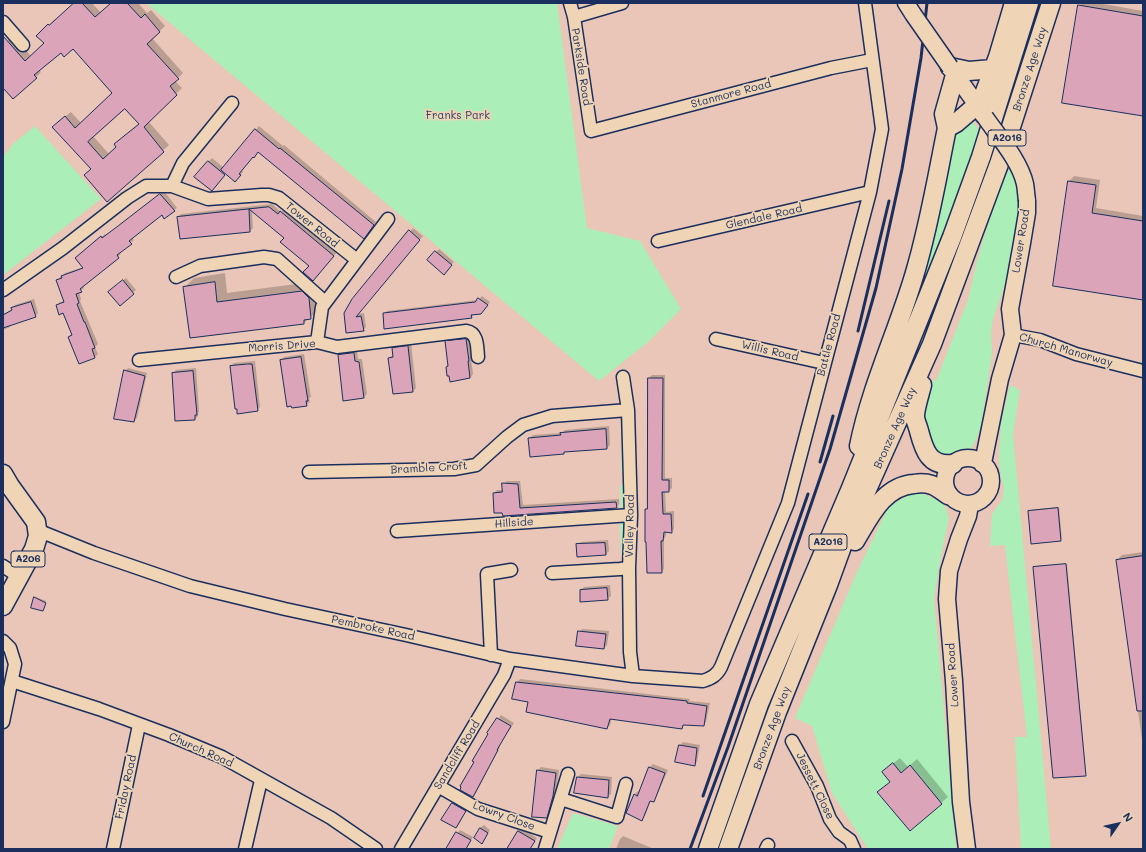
<!DOCTYPE html>
<style>
body{margin:0}
#map{position:relative;width:1146px;height:852px;overflow:hidden;background:#e9c6b7;font-family:Mali,sans-serif}
canvas{display:block}
.frame{position:absolute;inset:0;border:4px solid #1b2f5e;pointer-events:none}
.north{position:absolute;left:1098px;top:804px;width:40px;height:40px;-webkit-text-stroke:3px #efd4b6;paint-order:stroke;rotate:56deg;font-size:11px;font-weight:700;line-height:16px;text-align:center;color:#1b2f5e}
.north::after{content:'';display:block;margin:auto;width:14px;height:18px;background:#1b2f5e;clip-path:polygon(50% 0,100% 100%,50% 72%,0 100%)}
</style>
<div id="map">
<canvas width="1146" height="852"></canvas>
<div class="frame"></div>
<div class="north">N</div>
</div>
<script>
const ctx = document.querySelector('canvas').getContext('2d');
ctx.lineJoin = 'round';
function fill(path, color) {
  ctx.fillStyle = color;
  ctx.fill(path, 'evenodd');
}
function trace(path, color, width, dash) {
  ctx.strokeStyle = color;
  ctx.lineWidth = width;
  ctx.lineCap = dash ? 'butt' : 'round';
  ctx.setLineDash(dash || []);
  ctx.stroke(path);
}
function write(font, color, halo, rows, align = 'center') {
  ctx.font = font + ' Mali,sans-serif';
  ctx.lineWidth = 3.5;
  ctx.setLineDash([]);
  ctx.textBaseline = 'middle';
  ctx.strokeStyle = halo;
  ctx.fillStyle = color;
  for (const [text, x, y, turn = 0] of rows) {
    ctx.save();
    ctx.translate(x, y);
    ctx.rotate((+turn || 0) * Math.PI / 180);
    ctx.textAlign = isNaN(turn) ? turn : align;
    if (halo) ctx.strokeText(text, 0, 0);
    ctx.fillText(text, 0, 0);
    ctx.restore();
  }
}
fill(new Path2D(`
 M146,3H557L587,228L640,241L681,309L648,342L599,381Z
 M972,120L980,132L969,172L905,332L926,270L936,233L953,139L959,129Z
 M35,126L101,199L3,275V157L14,143Z
 M1005,167L1012,172L1016,184L1020,206L1017,232L1007,278L993,319L991,333L992,353L981,427L974,444L967,454L960,457L951,458L945,457L938,451L931,443L922,417L925,404L933,380L936,381L968,300L977,261Z
 M1010,385L1020,390L1013,434L1051,849H1021L1015,737H1027L1005,545L990,546L992,514L1002,500L1004,488L1001,477L999,459L1001,424Z
 M622,430L624,431L625,472L621,471Z
 M620,485H624V513L621,514Z
 M917,491L944,503L949,518L941,556L934,598L956,846V849H868L832,793L812,726L795,718L856,574L889,506Z
 M620,522H624V554H621Z
 M573,813L618,826L609,849H557Z`), '#aceeb7');
fill(new Path2D(`
 M74,3H92L101,13L112,3H138L147,13L151,10L165,26L152,38L183,73L175,81L182,88L148,121L169,145L107,200L92,169L59,121L71,112L81,123L113,93L73,48L61,52L39,70L41,72L36,77L3,87V45L13,36L31,56L45,43L38,36L54,20L55,21ZM125,107L140,124L109,154L93,136Z
 M1082,3H1098L1143,11V115L1079,6Z
 M259,126L283,146L284,145L376,222L366,235L259,151L254,157L253,156L241,170L243,172L238,178L226,173L215,187L195,177L212,158L224,168Z
 M1074,176L1100,180L1096,208L1143,216V299L1054,285L1069,181Z
 M164,191L177,208L174,210L162,214L132,238L134,240L119,252L121,254L83,285L84,288L79,292L81,299L80,301L98,344L95,347L98,354L95,357L79,363L69,337L72,334L64,312L57,306L60,302L65,301L57,280L65,273L84,267L79,255L105,234L106,235L122,224Z
 M272,204L281,212L284,209L337,252L316,277L310,265L285,238L252,211L253,228L250,231L178,217L181,214Z
 M413,228L423,236L357,314L364,313L366,327L363,330L345,313Z
 M439,249L454,262L447,270L429,260Z
 M225,273L227,293L312,282L319,288L320,308L310,318L308,319L304,323L191,337L184,288L194,278Z
 M126,278L136,290L120,304L113,289Z
 M482,296L490,302L484,310L474,314L471,317L384,314L387,311L478,300Z
 M34,299L38,313L35,316L13,323L10,327L3,330V314L13,309L12,308L15,305Z
 M469,336L472,357L471,358L473,374L470,378L449,365L446,342L449,339Z
 M411,343L416,388L413,391L389,358L394,355L393,348L396,345Z
 M357,350L358,359H362L367,394L364,397L339,355L342,352Z
 M304,354L311,397L309,398L310,402L306,405H292L281,360L284,357Z
 M255,361L260,407L257,410L238,408L231,366L234,363Z
 M128,368L147,373L137,418L134,421L125,371Z
 M196,368L199,411L198,413V416L195,419L173,373L176,370Z
 M652,375H665V478H672V488L669,491H665L666,512L674,511V529L671,532L666,531V536L664,539V569L661,572L646,510L648,508L649,378Z
 M609,426L610,445L607,448L565,451L563,453L529,438L533,435L562,433L565,430Z
 M507,481H520L523,505L619,499V504L616,507L503,512L494,493L497,490H503V484Z
 M1059,507L1062,539L1061,540L1032,543L1029,511L1030,510Z
 M608,540L609,551L606,554L578,556L577,545L581,542Z
 M1143,552V747L1117,560L1122,555Z
 M1067,564L1086,773L1085,775L1034,568L1036,566Z
 M610,585L611,596L607,599L581,601V590L584,587Z
 M36,597L46,601L44,609L35,598Z
 M582,629L609,631L607,645L604,648L579,632Z
 M520,679L690,699L689,701L710,703L706,722L703,725L685,724L681,728L612,718L610,725L607,728L529,701L517,682Z
 M501,715L514,723L499,746L500,747L476,793L473,796L475,762L490,733H489Z
 M683,742L700,745L697,762L694,765L677,761L680,745Z
 M900,758L908,767L917,759L948,797L910,830L891,781L890,766Z
 M653,764L668,770L656,798L653,801L651,800L645,816L642,819L627,813L635,794L638,791L640,792L650,767Z
 M541,767L559,770L556,792L549,814L546,817L533,816L538,770Z
 M581,774L612,777L611,794L608,797L578,777Z
 M456,800L468,807L459,824L456,827L443,819L453,803Z
 M484,825L490,830L485,839L482,842L480,828Z
 M521,828L537,838L530,849H508L518,831Z
 M460,830L473,837L466,849H447Z
 M623,836L654,849H616L620,839Z`), '#0003');
const building = new Path2D(`
 M74,3H82L95,17L111,3H127L141,18L145,14L160,32L147,44L179,79L170,86L177,95L144,127L164,152L107,202L84,175L91,169L52,127L65,116L75,128L112,93L73,49L64,57L61,53L34,75L37,78L13,99L3,88V36L25,61L44,43L36,36L48,24L49,25ZM125,109L139,124L114,144L116,147L103,159L88,142Z
 M1078,5L1143,16V116L1062,103Z
 M255,129L279,149L280,148L374,225L364,239L258,152L254,158L253,157L239,174L241,175L235,182L221,170Z
 M208,161L225,175L212,191L194,177Z
 M1068,181L1096,185L1092,213L1143,221V300L1053,286Z
 M160,194L175,211L164,219L162,215L129,241L132,244L117,255L119,258L80,289L82,292L76,294L79,303L77,304L84,322H85L95,348L92,349L95,358L79,364L68,337L72,335L63,313L59,315L56,305L64,302L56,280L62,278L61,276L83,268L75,258L101,236L102,238L118,226Z
 M269,207L278,214L280,211L334,256L313,281L303,272L309,266L280,242L284,238L249,209L250,232L180,239L177,217Z
 M409,230L420,240L356,317L361,316L364,331L346,333L344,313L352,299Z
 M435,251L452,265L444,275L427,260Z
 M123,280L134,294L120,306L108,292Z
 M215,282L217,302L302,291L309,298L311,319L304,320V324L190,338L183,287Z
 M478,298L488,305L481,314L471,315L472,318L384,329L383,313L475,302Z
 M31,302L36,317L3,328V315L12,310L11,308Z
 M466,339L469,361H468L470,378L450,382L449,376H447L446,367L448,366L445,341Z
 M408,346L413,392L393,394L388,358L393,357L392,348Z
 M354,353L355,361L359,362L364,398L343,401L338,355Z
 M301,357L308,401H306L307,406L292,408L291,406L287,407L280,360Z
 M248,364H252L258,411L237,414V409H235L230,366Z
 M124,370L145,376L134,422L114,419Z
 M193,371L197,415H195V420L175,421L172,373Z
 M648,378H663L662,480H669V492H662L663,514H671L672,533L664,532L663,541H661L662,573H647L646,542H645V509H647Z
 M606,429L607,449L564,452V454L530,457L528,438L561,435L560,433Z
 M502,483L518,484L520,508L616,502L617,508L503,516L502,513H494L493,493L502,492Z
 M1058,508L1061,541L1031,544L1028,511Z
 M605,543L606,555L577,557L576,544Z
 M1143,556V711H1137L1116,560Z
 M1066,564L1086,776L1053,778L1033,567Z
 M607,588L608,600L580,602V590Z
 M34,597L46,603L43,611L31,608Z
 M578,631L606,634L604,649L576,646Z
 M516,682L687,701V703L707,706L704,726L683,725L682,729L610,719L607,729L526,712L528,702L512,699Z
 M497,718L511,726L497,750H498L473,797L460,790L461,787L460,786L474,762L472,761L488,734L487,733Z
 M679,745L697,748L695,766L675,762Z
 M893,763L901,773L910,765L942,804L910,831L877,792L890,782L882,772Z
 M649,767L665,773L654,802L650,801L642,821L626,813L634,794L637,796Z
 M537,770L556,773L553,796L547,818L532,817Z
 M577,777L609,780L608,798L574,793Z
 M452,803L466,811L456,828L441,820Z
 M480,828L488,833L482,844L474,838Z
 M518,831L535,841L530,849H507Z
 M456,832L471,840L466,849H446Z`);
fill(building, '#dba4b9');
trace(building, '#1b2f5e', 1);
const street = new Path2D(`
 M570,3L574,17L591,131L831,68L872,60
 M574,17L622,3
 M3,22L23,45
 M172,186L183,163L232,103
 M658,241L870,192
 M176,277L200,266L264,257L277,259L325,302
 M3,290L63,248L127,198L146,186H172L208,199L262,195H269L279,198L357,260
 M1013,335L1040,340L1076,354L1143,371
 M716,339L824,363
 M317,342L322,307L388,219
 M139,360L317,342L337,347L345,346L466,331C478,333 477,346 478,357
 M623,377L628,410L631,515L629,568L630,652L633,676
 M309,472L454,469L476,465L507,437L523,425L552,416L628,410
 M37,530L94,553L190,586L285,609L406,635L510,659L633,676L703,681C712,678 717,675 721,667L788,503L870,192L882,129L865,3
 M397,531L631,515
 M3,566L18,576
 M552,573L620,569L629,568
 M3,641L10,648L15,664L3,722
 M491,655L487,574L511,570
 M12,681L99,709L169,735L222,757L331,818L376,849
 M792,741L817,786L830,819L839,832L850,840L854,849
 M438,786L478,809L550,832
 M561,799L617,817L626,784
 M113,849L139,725
 M245,849L261,780
 M401,849L492,695L504,675L510,659
 M545,849L568,774
 M766,849L768,845`);
const secondary = new Path2D(`
 M906,3L913,14
 M950,67L977,105L983,115
 M945 481a23 23 0 1 1 46 0a23 23 0 1 1-46 0Z
 M982,464L984,458L1000,379L1013,335L1010,309L1022,243L1027,213V200
 M967,849L961,802L954,681L947,599L949,571L959,539L968,516L970,505`);
const primary = new Path2D(`
 M950,67L969,71L993,69
 M947,128L956,123L977,105L983,97L998,57L1014,3
 M922,385C920,393 915,409 915,416C915,421 918,426 919,431C924,450 929,467 953,464
 M859,446C871,387 897,333 914,276C929,227 937,177 947,128L944,114L955,75
 M3,474L10,486L36,522L38,536L34,549L3,606
 M855,541C869,518 883,486 914,484C920,483 926,483 932,485C938,487 943,492 948,495
 M708,849L759,704L851,488L952,237L981,157L1029,3
 M728,849L777,712L828,585L844,541L932,344L999,164L1051,3`);
trace(street, '#1b2f5e', 15);
trace(secondary, '#1b2f5e', 19);
trace(primary, '#1b2f5e', 21);
trace(street, '#efd4b6', 12);
trace(secondary, '#efd4b6', 16);
trace(primary, '#efd4b6', 18);
trace(new Path2D(`
 M858,331L889,201
 M820,462L833,416
 M703,796L808,494
 M690,849L728,747L830,449L876,288L902,169L921,58L927,3`), '#1b2f5e', 3);
const secondaryBridge = new Path2D(`
 M913,14L950,67
 M985,117C998,136 1020,161 1025,184C1026,189 1026,195 1027,200`);
trace(secondaryBridge, '#1b2f5e', 19, []);
trace(secondaryBridge, '#efd4b6', 16);
for (const [x, y, w] of [
 [1007,138,38],
 [828,542,38],
 [28,559,34]
]) {
  const box = new Path2D();
  box.roundRect(x - w / 2, y - 8, w, 16, 3);
  ctx.fillStyle = '#efd4b6';
  ctx.fill(box);
  trace(box, '#1b2f5e', 1);
}
write('bold 10px', '#1b2f5e', null, [
 ["A2016",1007,138],
 ["A2016",828,542],
 ["A206",28,559]
]);
write('11px', '#1b2f5e', '#efd4b6', [
 ["Parkside Road",581,67,81],
 ["Bronze Age Way",1030,69,-72],
 ["Stanmore Road",731,94,-15],
 ["Glendale Road",764,217,-13],
 ["Tower Road",312,225,39],
 ["Lower Road",1021,241,-81],
 ["Battle Road",829,345,-75],
 ["Morris Drive",282,346,-4],
 ["Church Manorway",1066,350,16],
 ["Willis Road",770,351,13],
 ["Bronze Age Way",895,428,-66],
 ["Bramble Croft",429,468,-3],
 ["Hillside",514,523,-4],
 ["Valley Road",630,526,-89],
 ["Pembroke Road",373,628,12],
 ["Lower Road",953,675,-94],
 ["Bronze Age Way",772,728,-70],
 ["Church Road",201,750,24],
 ["Sandcliff Road",457,755,-59],
 ["Jessett Close",815,786,64],
 ["Friday Road",126,787,-78],
 ["Lowry Close",504,816,20]
]);
write('11px', '#2a4267', '#efd4b6', [
 ["Franks Park",458,116]
]);
</script>
